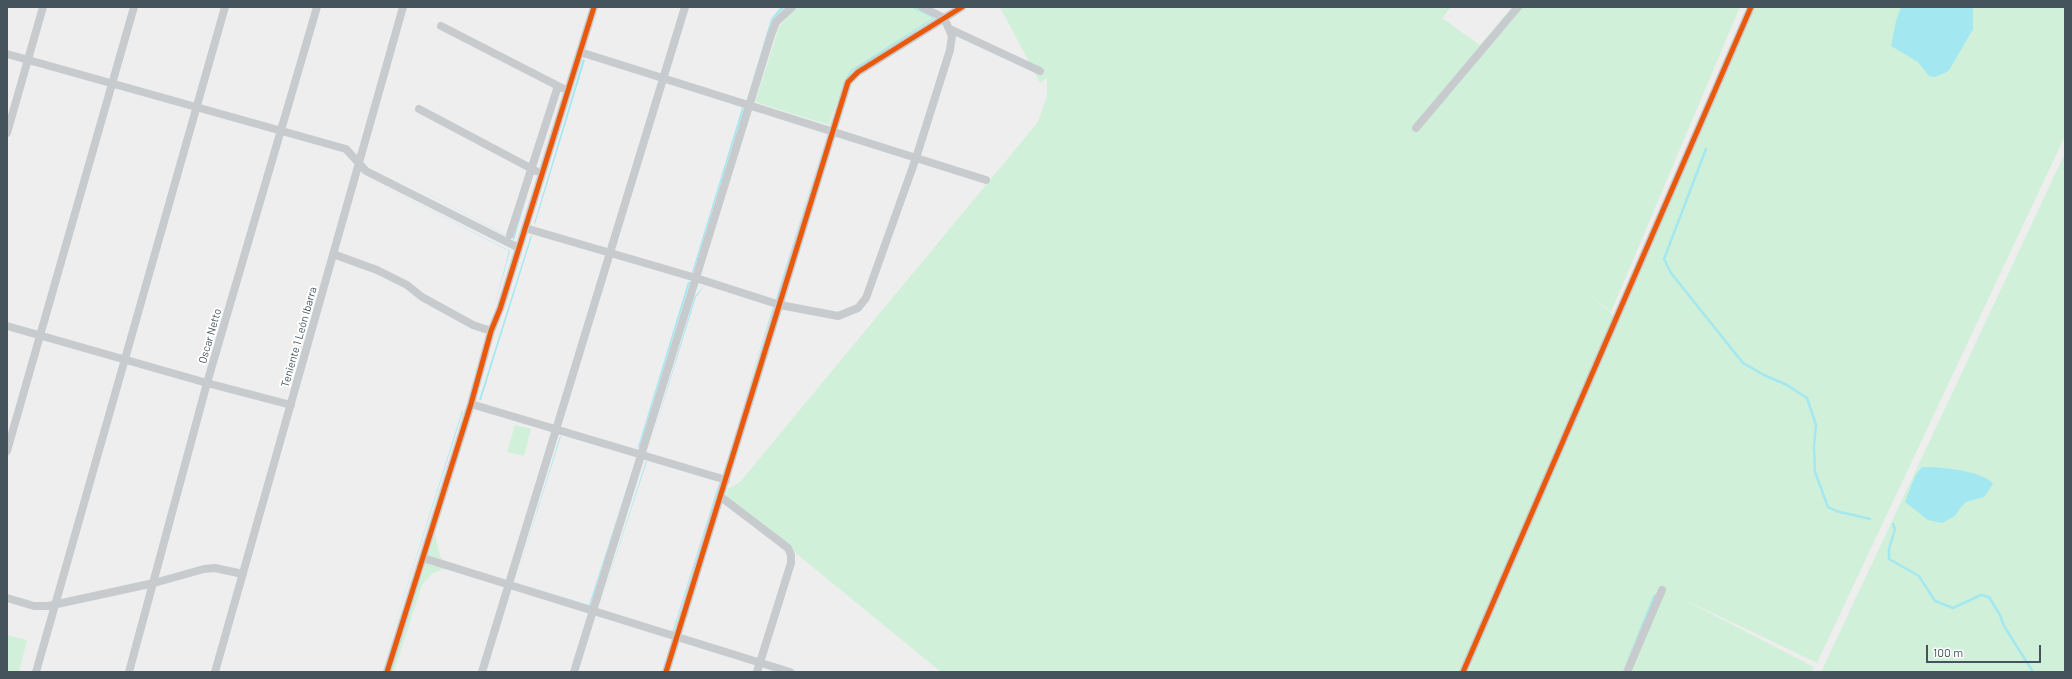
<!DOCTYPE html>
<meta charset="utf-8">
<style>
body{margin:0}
#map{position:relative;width:2072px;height:679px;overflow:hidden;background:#efeeee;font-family:Barlow,sans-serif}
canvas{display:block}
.frame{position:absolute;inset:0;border:8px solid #44535c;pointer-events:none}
.scale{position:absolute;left:1926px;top:645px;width:115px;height:18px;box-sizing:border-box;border:2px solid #44535c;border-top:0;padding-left:5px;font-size:12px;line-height:14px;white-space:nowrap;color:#44535c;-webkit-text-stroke:3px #fff;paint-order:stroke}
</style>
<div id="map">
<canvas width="2072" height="679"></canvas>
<div class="frame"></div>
<div class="scale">100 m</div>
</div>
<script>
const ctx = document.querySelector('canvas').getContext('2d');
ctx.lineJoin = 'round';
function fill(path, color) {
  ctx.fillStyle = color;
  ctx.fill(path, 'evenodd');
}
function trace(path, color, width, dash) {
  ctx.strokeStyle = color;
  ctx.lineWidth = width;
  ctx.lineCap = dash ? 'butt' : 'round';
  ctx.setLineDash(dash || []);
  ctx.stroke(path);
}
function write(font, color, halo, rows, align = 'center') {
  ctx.font = font + ' Barlow,sans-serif';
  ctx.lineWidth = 4;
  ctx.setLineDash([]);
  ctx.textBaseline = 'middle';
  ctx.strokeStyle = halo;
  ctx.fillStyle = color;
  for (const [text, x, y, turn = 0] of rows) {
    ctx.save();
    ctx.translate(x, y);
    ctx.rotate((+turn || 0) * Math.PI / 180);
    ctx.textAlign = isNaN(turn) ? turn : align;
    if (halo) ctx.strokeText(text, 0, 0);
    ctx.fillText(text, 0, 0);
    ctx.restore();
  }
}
fill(new Path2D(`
 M800,7H915L935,18L852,72L843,86L829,125L755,102L779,27L792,11Z
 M1000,7H1451L1442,18L1480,45L1512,7H1740L1611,312L1588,293L1614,316L1462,672H941L727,497L726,495L728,489L740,482L1038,122L1047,96V78L1040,83Z
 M1753,7H2065V136L1817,663L1679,597L1814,667L1812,672H1463Z
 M2065,153V672H1821Z
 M515,425L531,429L524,456L507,452Z
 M435,534L440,556L448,567L433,573L422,585L394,672H391Z
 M7,635L27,640L19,672H7Z`), '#d1f0d9');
fill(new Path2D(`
 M785,7L772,20L747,99L771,19L780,8Z
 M911,7H914L935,18L852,71L842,85L828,125L842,85L851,70L933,18Z
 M1901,7H1973V29L1951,67L1947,72L1935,77L1929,76L1918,62L1891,46L1896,21Z
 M583,59L585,60L535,224H534Z
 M742,108H744L693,273L692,272Z
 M826,135L777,299H776Z
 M369,163L513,239L532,178L514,240Z
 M362,175L510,251L493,312L509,251Z
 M531,235L532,236L481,400H479Z
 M688,282H690L639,448L638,447Z
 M705,285L696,297L648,452L695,296Z
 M773,307H774L742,406Z
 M462,411H463L380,672Z
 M560,436H561L515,582Z
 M636,459L590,606L517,583L589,605Z
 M646,461H647L599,608Z
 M1922,467C1937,466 1986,471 1993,484L1984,497L1966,502L1961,507L1955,516L1942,523L1928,520L1905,502L1915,476Z
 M719,483H720L673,633H672Z
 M1654,594L1656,595L1625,665Z`), '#a3e8f0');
trace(new Path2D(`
 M1706,149L1664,259L1671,273L1743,363L1764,375L1787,385L1807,398L1816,425L1814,447L1815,472L1828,507L1836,511L1870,519
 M1893,524L1895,529L1889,549V559L1919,576L1935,601L1953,608L1981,595L1989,597L2000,615L2004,626L2033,672`), '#a3e8f0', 2.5);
trace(new Path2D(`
 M441,26L562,88
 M950,29L1040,71
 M580,52L986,180
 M7,54L346,149L366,171L519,248
 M419,109L536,171
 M1416,128L1518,7
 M7,133L43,7
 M525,228L696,278L780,305L838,316L858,308L866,298L916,158L950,50L952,36L944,18L922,7
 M510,235L558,86
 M333,254L377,270L407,285L422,297L473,325L491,331
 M7,326L207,383L291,405
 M471,404L726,480
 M7,451L134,7
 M721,497L788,548L791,555V563L757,672
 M423,558L790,672
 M7,598L34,606H48L154,583L204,569L215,568L243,574
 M36,672L225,7
 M129,672L207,383L317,7
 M215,672L403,7
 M387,672L471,404L491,331L500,309L594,7
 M482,672L685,7
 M574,672L771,35L776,22L792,7
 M666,672L848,82L858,72L962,7
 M1463,672L1751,7
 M1627,672L1662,590`), '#c7cbce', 8);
trace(new Path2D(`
 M387,672L471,404L491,331L500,309L594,7
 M666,672L848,82L858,72L962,7
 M1463,672L1751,7`), '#e8590c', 5);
write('11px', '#44535c', '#fff', [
 ["Oscar Netto",210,336,-74],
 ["Teniente 1 León Ibarra",299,337,-74]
]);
</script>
